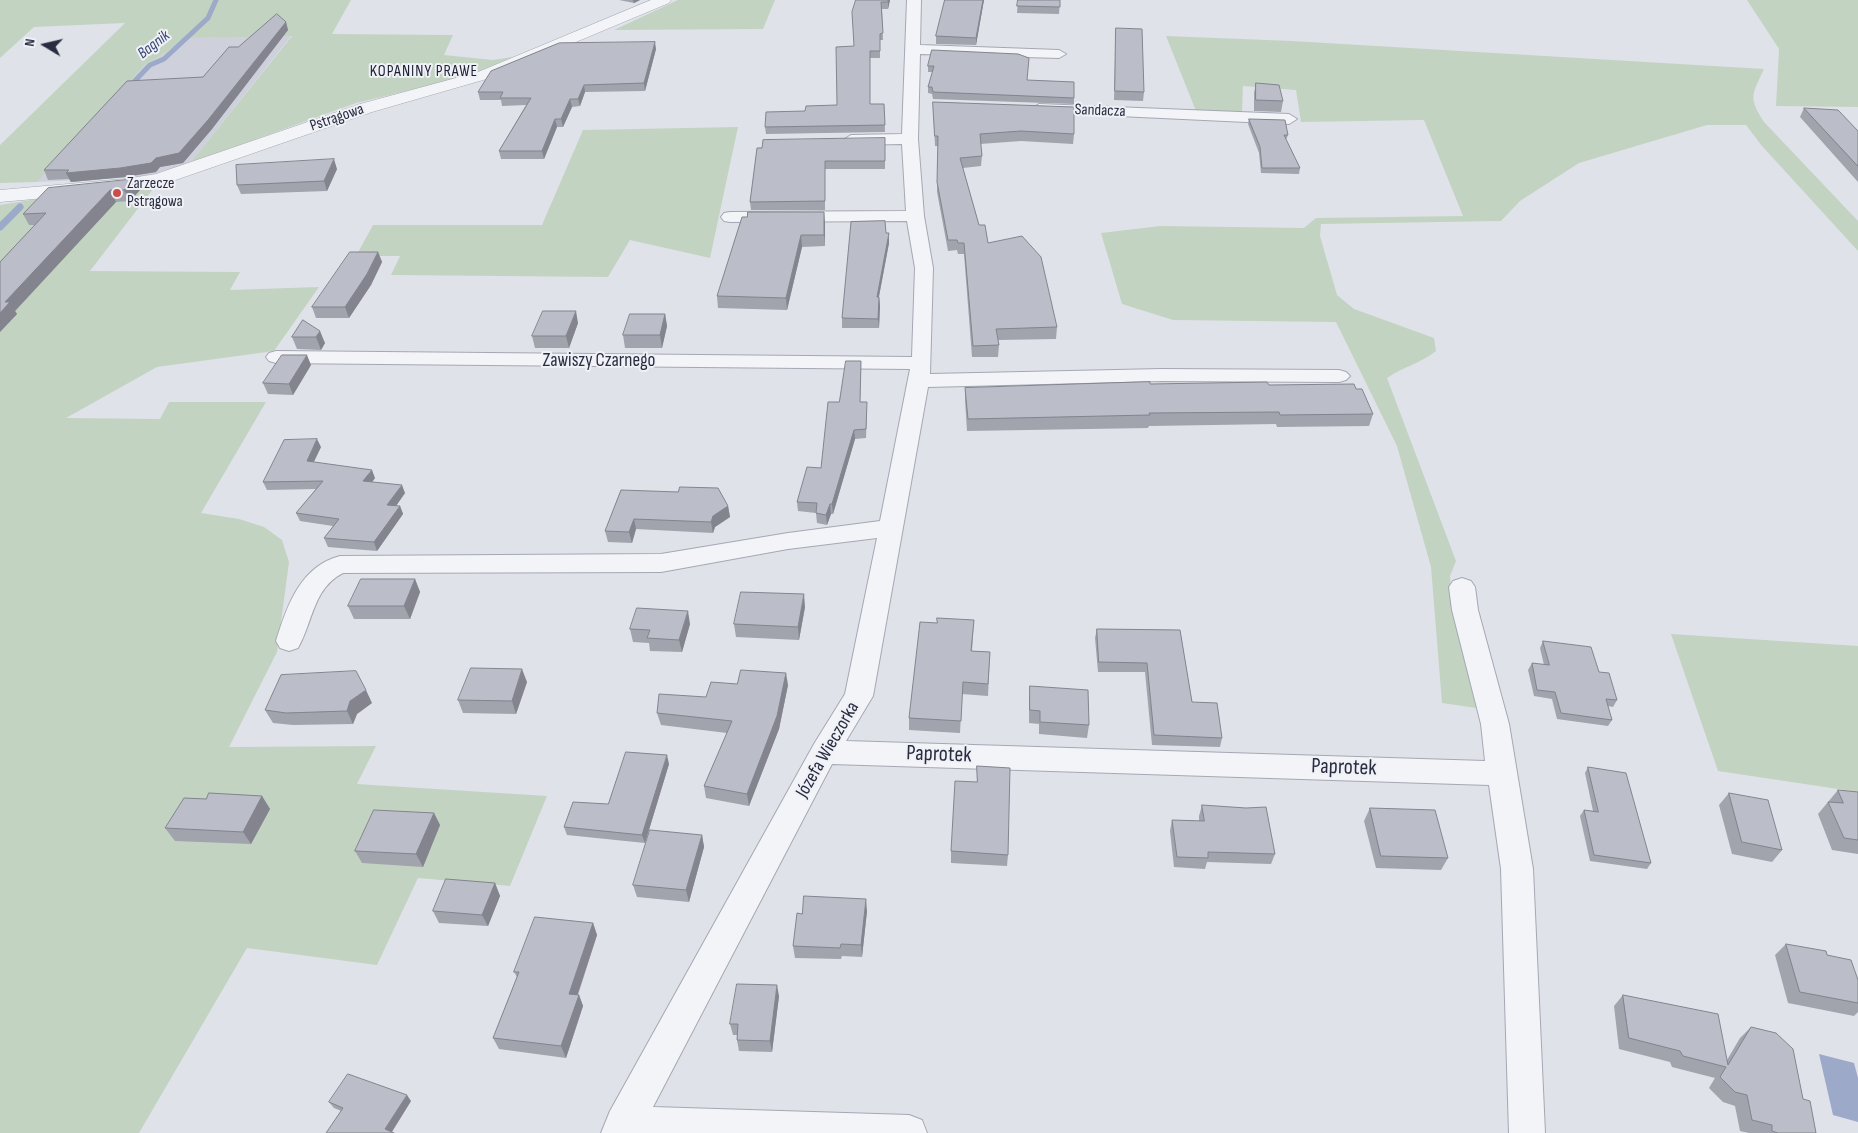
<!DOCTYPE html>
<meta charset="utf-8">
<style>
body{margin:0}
#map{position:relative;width:1858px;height:1133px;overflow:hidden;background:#e0e2e9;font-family:"Sofia Sans Condensed",sans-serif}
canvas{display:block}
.north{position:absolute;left:20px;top:20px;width:50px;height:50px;-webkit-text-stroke:4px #f0f1f7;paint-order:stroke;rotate:279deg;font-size:14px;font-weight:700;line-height:20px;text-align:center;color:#292d40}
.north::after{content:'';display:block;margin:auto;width:18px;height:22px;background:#292d40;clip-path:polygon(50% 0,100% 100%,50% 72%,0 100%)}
</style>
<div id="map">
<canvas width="1858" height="1133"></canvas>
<div class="north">N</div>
</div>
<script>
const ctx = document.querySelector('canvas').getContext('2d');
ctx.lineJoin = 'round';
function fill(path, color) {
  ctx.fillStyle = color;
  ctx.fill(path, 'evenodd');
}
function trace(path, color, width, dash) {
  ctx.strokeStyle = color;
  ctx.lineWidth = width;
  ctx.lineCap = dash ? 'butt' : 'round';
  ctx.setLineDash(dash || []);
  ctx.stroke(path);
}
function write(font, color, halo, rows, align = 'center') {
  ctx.font = font + ' "Sofia Sans Condensed",sans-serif';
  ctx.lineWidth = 4;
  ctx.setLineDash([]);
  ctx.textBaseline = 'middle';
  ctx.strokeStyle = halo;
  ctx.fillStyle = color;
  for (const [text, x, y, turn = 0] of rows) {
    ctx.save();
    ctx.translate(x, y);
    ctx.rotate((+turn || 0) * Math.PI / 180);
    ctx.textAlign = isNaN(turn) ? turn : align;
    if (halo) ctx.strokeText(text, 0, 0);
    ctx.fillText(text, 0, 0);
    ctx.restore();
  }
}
fill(new Path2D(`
 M292,35L190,163L144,177L37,182L145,65L190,38Z`), '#ced1db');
fill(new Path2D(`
 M0,0H351L332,34L453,35L444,55L493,60L525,55L461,78L356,103L190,163L292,36L190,38L145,65L37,182L0,183V145L125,23L34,27L0,58Z
 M678,0H775L763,29L614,30Z
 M1747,0H1858V107L1776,106L1779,49Z
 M1166,36L1292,41L1764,69C1752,95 1748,97 1764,122L1858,221V251L1762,146L1746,125H1707L1579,163L1520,201L1501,221L1321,224L1320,236L1337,295L1354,309L1434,338L1436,351C1421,363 1403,367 1387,378L1456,561L1450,576L1452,601L1476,708L1442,703L1431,567L1397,446L1336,322L1173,320L1122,304L1101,233L1160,226L1304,228L1316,218L1463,216L1424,120L1301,122L1296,90L1243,86L1242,113L1196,111Z
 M738,127L710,258L630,240L608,277L391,275L400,256H356L373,225H542L583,130Z
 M153,189L90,271L240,272L230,290L319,287L274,351L157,367L66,418L160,419L169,402H266L201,513L239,519L264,527L282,540L289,562L277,652L229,747L376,746L357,784L547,796L510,886L418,878L377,965L247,948L139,1133H0V205L43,198Z
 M1671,634L1858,646V792L1718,771Z`), '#c3d3c2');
fill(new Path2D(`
 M1819,1054L1854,1063L1858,1078V1122L1833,1115Z`), '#9ca9c9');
trace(new Path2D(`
 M128,88L150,65L164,59L208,18L216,0`), '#9ca9c9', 5);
trace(new Path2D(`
 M0,227L20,207`), '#9ca9c9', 7);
const minor = new Path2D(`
 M907,0H921L920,45L1059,50L1066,54L1059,58L920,54L918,139L924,216L933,268L930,374L1162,369L1339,370L1346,372L1350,376L1346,380L1339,382L1162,381L928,387L873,696L846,741L1485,761L1481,724L1452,610L1449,587L1453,581L1462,578L1471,581L1475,587L1478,610L1509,724L1533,869L1545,1133H1509L1501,869L1489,785L832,764L653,1107L909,1115L922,1120L927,1133H601L610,1111L814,744L845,694L877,538L788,549L661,572L343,573C313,588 313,622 298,648L289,651L280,648L276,641C287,605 301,566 340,556L661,554L788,533L880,521L910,369L276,363L269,361L266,357L269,353L276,351L912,357L915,268L907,221L730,222L724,221L721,217L724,213L730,212L906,211L902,144L851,145L843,140L851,135L902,134Z
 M1039,104L1289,114L1297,119L1289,124L1034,112L1031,109Z`);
const tertiary = new Path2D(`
 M651,0H671L669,3L490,78L372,112L167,183L125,191L0,202V190L125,179L156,174L360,104L478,72Z`);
trace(minor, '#a5a8b3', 2);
trace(tertiary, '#a5a8b3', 1);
fill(minor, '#f3f4f7');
fill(tertiary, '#f3f4f7');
fill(new Path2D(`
 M619,0H640L634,3Z
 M856,0H890L888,9H882L883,40H880V58H870V104H884L885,132L766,134L765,127L805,111L837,105L854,46Z
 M945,0H984L976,45L936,44V36Z
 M1018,0H1060L1059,14L1017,13Z
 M286,22L288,30L212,129L183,163L160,167L156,172L125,177L71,182L69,179L48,180L44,170L203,77L238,47Z
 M1116,28L1144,92L1143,101L1114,100Z
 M656,49L645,91L585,92L580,106L572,107L563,127H557L544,159H501L499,151L526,105L502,106L501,100H480L478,92Z
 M932,50L1027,80L1074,98V104L933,99L932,94L928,93V87L933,72H928V66Z
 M1256,83L1283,101L1281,112L1254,111V93Z
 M933,102L1074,134L1073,144L1021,141L980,144L982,156L981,166L963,168L979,225L988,243L1057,327L1056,339L998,340L999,345L998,357H972L964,254H958L957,250L948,251L937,192L938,146H935Z
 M1804,108L1858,131V182L1800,117Z
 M1249,119L1288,135L1286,140L1300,168L1299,174L1261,173L1259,153L1248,124Z
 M885,138V169H825V210H751L750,202L757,148Z
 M337,169L327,191L241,194L237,185Z
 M135,179L140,190L130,201L116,202L15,311L17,314L0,332V262L35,225H29L23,214Z
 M824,212L825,246L802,247L787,310L718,308L717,296Z
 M886,233L889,243L879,297L880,306L879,328H842V318Z
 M378,252L382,262L371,285L349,318H316L312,307Z
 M665,314L667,326L662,348H625L623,335Z
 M303,320L325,343L321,350L297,349L292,337Z
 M578,323L569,348H535L532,336Z
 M861,361L860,402L867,411L866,438L855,439L833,514H831L827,525L817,523L816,513L798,511L797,502L821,468L839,402Z
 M311,365L293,395L268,394L263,383Z
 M1150,384L1269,385L1356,389L1373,414L1369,426L1277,427L1276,424L1149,426L1148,428L967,431L965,400V388Z
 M321,447L314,462L375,478L372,482L405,493L396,506H400L403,514L377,551L328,547L324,538L333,526L300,521L296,513L316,489L267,490L263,482Z
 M621,490L728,506L730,517L715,527L713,533L636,529L632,543L608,542L605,531Z
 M415,579L420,592L410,619H354L348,606Z
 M805,607L799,640L736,637L734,624Z
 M974,620L972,651L990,652L988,696L962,694L960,733L909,730V718L937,623Z
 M690,624L682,652L650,651L649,643L633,642L630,629Z
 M1097,629L1180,630L1192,702L1222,738L1220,747L1152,745L1145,672H1098L1095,638Z
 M1543,641L1599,672L1617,700L1613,707L1608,706L1612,720L1608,726L1557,719L1552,699L1534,696L1528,670L1532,663L1544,665L1540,648Z
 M527,682L516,714L463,713L458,700Z
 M737,684L788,685L779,729L749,806L706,798L704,786L727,733L661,725L657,713L706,697Z
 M1030,686L1089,725L1087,738L1039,734V724L1029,723V699Z
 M372,703L357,714L353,724L293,725L273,723L265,710Z
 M669,764L645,843L567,835L564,827L608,804Z
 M1588,767L1651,863L1647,869L1590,861L1580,816L1584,810L1593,811L1585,773Z
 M976,782L1008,855L1007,866L951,863V851Z
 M1838,790L1858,792V854L1832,850L1818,814Z
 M1729,793L1782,850L1772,862L1732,854L1719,805Z
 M262,796L270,809L251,844L175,841L165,828L206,799Z
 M1202,805L1275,854L1271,864L1207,862L1205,869L1174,867L1170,831L1172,820L1199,821V816Z
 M1370,808L1448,858L1441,870L1376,868L1364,821Z
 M434,813L440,825L423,867L362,863L355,851Z
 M702,835L704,847L689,902L637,897L633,885Z
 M495,883L500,896L488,926L439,923L433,911Z
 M867,911L862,957L842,956L841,959L795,958L793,946L802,914Z
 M593,923L597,935L578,995H579L583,1006L566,1058L499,1049L493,1038L517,977L514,972Z
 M1786,944L1827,955L1858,980V1012L1854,1016L1788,1003L1775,955Z
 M1623,995L1727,1060L1740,1038L1751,1027L1803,1099L1816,1133H1749L1740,1131L1735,1106L1723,1102L1709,1088L1715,1078L1672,1067L1670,1062L1619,1049L1614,1006Z
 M779,996L772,1052L739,1051L737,1040V1035H733L730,1024Z
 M411,1101L392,1132L334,1108L329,1102Z`), '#a1a3ad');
fill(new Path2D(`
 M633,0H640L634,3Z
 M888,0H890L888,9Z
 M983,0H984L976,45V38Z
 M286,22L288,30L212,129L183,163L160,167L156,172L125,177L71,182L66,173Z
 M655,42L656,49L645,91L644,83Z
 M584,85L585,92L580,106L578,99Z
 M570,99L572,107L563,127L561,119Z
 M555,119L557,127L544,159L542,151Z
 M334,159L337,169L327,191L324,181Z
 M135,179L140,190L130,201L124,190Z
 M110,190L116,202L15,311L17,314L0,332V313L5,302Z
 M824,212L825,223V246L824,235Z
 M889,233V243L877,306V297Z
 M801,235L802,247L787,310L786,298Z
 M378,252L382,262L371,285L349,318L345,307Z
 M879,297L880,306L879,328L878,319Z
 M576,311L578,323L569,348L566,336Z
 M665,314L667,326L662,348L660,335Z
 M320,331L325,343L321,350L316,337Z
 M307,355L311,365L293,395L289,384Z
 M854,430L855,439L833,514L832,504Z
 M317,439L321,447L310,469L307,461Z
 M372,470L375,478L367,489L363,481Z
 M402,485L405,493L391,513L387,505Z
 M830,504L831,514L827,525L826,515Z
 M400,506L403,514L377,551L374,542Z
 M728,506L730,517L715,527L713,533L711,522L713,516Z
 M634,519L636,529L632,543L629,532Z
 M415,579L420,592L410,619L404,606Z
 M804,594L805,607L799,640L798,627Z
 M688,611L690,624L682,652L679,640Z
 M522,669L527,682L516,714L512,701Z
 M786,673L788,685L779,729L749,806L747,794Z
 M366,690L372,703L357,714L353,724L347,711L350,701Z
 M667,755L669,764L645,843L642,835Z
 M262,796L270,809L251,844L243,832Z
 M434,813L440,825L423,867L416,854Z
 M702,835L704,847L689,902L686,890Z
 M495,883L500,896L488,926L482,915Z
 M866,899L867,911L862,957L861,945Z
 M593,923L597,935L574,1005L569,994Z
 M777,985L779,996L772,1052L770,1041Z
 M579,995L583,1006L566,1058L561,1046Z
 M407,1095L411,1101L391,1133L385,1129Z`), '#83848d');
const building = new Path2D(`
 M856,0H888V2H881L883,33L880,34V51H870V104H884L885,125L765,127L766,112L805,111L806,106L837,105L836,47L854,46L852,12Z
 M945,0H983L976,38L936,36Z
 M1018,0H1060V7L1017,6Z
 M277,14L286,22L208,120L179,153L156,158L151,163L120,168L66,173L69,170H44L127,81L203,77L229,47H238Z
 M1116,28L1142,29L1144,92L1115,91Z
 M655,42L644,83L584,85L578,99H570L561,119H555L542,151H499L531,98H500L503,92H478L491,71L559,43Z
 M932,50L1018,54L1029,58L1027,80L1074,82V98L933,92L932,87H928L934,66H928Z
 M1256,83L1279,85L1283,101L1256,100Z
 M933,102L1074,107V134L1021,131L980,134L982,156L960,158L979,225H985L988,243L1022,236L1041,257L1057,327L996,329L999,345L973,346L964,243H958L957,240H948L937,182L938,136H935Z
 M1804,108L1838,110L1858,131V166Z
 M1249,119L1285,120L1288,135H1284L1300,168H1262L1260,147Z
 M885,138V161H825V201L750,202L757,148H762L763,140Z
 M334,159L324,181L237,185L236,165Z
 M135,179L124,190H110L5,302H10L0,313V262L46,213L23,214L48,188Z
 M748,212H824V235H801L786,298L717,296L742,217H747Z
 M885,221L886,233H889L877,297H879L878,319L842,318L851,222Z
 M350,252H378L367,274L345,307H312Z
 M543,311H576L566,336H532Z
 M630,314H665L660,335H623Z
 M303,320L320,331L316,337H292Z
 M282,355H307L289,384L263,383Z
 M846,361H861L860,402H867L866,429L854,430L832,504H830L826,515L816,513L817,503L797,502L807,467L821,468L828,402H839Z
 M1150,382V384L1267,382L1269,385L1354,384L1356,389H1362L1373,414L1280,415L1279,412L1149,413L1150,415L968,419L965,388Z
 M317,439L307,461L372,470L363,481L402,485L387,505L400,506L374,542L324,538L339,519L296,513L323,481L263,482L284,440Z
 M680,487L718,488L728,506L713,516L711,522L634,519L629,532L605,531L621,490L678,492Z
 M361,579H415L404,606H348Z
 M741,592L804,594L798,627L734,624Z
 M637,608L688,611L679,640L647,638L650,630L630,629Z
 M937,618L974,620L971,651L990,652L988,684L963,682L961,721L909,718L920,622L937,623Z
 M1097,629L1180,630L1192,702L1217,703L1222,738L1154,735L1147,663L1099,662Z
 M1543,641L1591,647L1599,672L1609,673L1617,700L1606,699L1612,720L1561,713L1555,692L1537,690L1532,663L1549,665Z
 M471,668L522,669L512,701L458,700Z
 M741,670L786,673L777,716L747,794L704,786L732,721L657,713L659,694L706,697L711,682L737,684Z
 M356,671L366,690L350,701L347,711L286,713L265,710L281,675Z
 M1030,686L1088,690L1089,725L1040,722V711L1030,710Z
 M626,752L667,755L642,835L564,827L573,802L608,804Z
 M977,766L1010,768L1008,855L951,851L955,781L977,782Z
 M1588,767L1626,773L1651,863L1594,855L1584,810L1598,812Z
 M1838,790L1858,792V840L1844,838L1828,802L1843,803Z
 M209,793L262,796L243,832L165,828L184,798L206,799Z
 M1729,793L1768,800L1782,850L1742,842Z
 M1202,805L1246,808L1266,807L1275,854L1208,852V858L1177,857L1172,820L1204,821Z
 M1370,808L1435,810L1448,858L1381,856Z
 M374,810L434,813L416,854L355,851Z
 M650,830L702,835L686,890L633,885Z
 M446,879L495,883L482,915L433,911Z
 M804,896L866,899L861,945L841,944L840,948L793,946L797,913L802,914Z
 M535,917L593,923L569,994L579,995L561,1046L493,1038L519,972H514Z
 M1786,944L1826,951L1827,955L1851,960L1858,980V1003L1800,992Z
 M737,984L777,985L770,1041L737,1040L738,1024H730Z
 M1623,995L1718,1014L1728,1065L1751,1027L1776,1033L1793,1049L1803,1099L1810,1101L1816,1133H1778L1772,1131V1125L1752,1120L1747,1095L1735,1092L1720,1077L1726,1067L1683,1056L1680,1051L1629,1038Z
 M348,1074L407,1095L385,1129L394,1133H326L343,1108L329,1102Z`);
fill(building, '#bbbdc9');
trace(building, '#83848d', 1);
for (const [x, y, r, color] of [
 [117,193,5,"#cd4c47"]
]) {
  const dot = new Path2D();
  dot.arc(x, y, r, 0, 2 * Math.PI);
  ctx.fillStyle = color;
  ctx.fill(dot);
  trace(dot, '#f0f1f7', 2);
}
write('italic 16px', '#334474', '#f0f1f7', [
 ["Bagnik",154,45,-38]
]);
ctx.letterSpacing = '1px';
write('16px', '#1b1f31', '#f0f1f7', [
 ["KOPANINY PRAWE",424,72]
]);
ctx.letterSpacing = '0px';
write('16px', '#292d40', '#f0f1f7', [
 ["Sandacza",1100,111,2],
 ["Pstrągowa",337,118,-19]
]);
write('16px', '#292d40', '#f0f1f7', [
 ["Zarzecze",127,184],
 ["Pstrągowa",127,202]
], 'left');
write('19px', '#292d40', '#f0f1f7', [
 ["Zawiszy Czarnego",599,361],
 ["Józefa Wieczorka",828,750,-60]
]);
write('22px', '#292d40', '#f0f1f7', [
 ["Paprotek",939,755,2],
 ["Paprotek",1344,768,2]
]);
</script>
